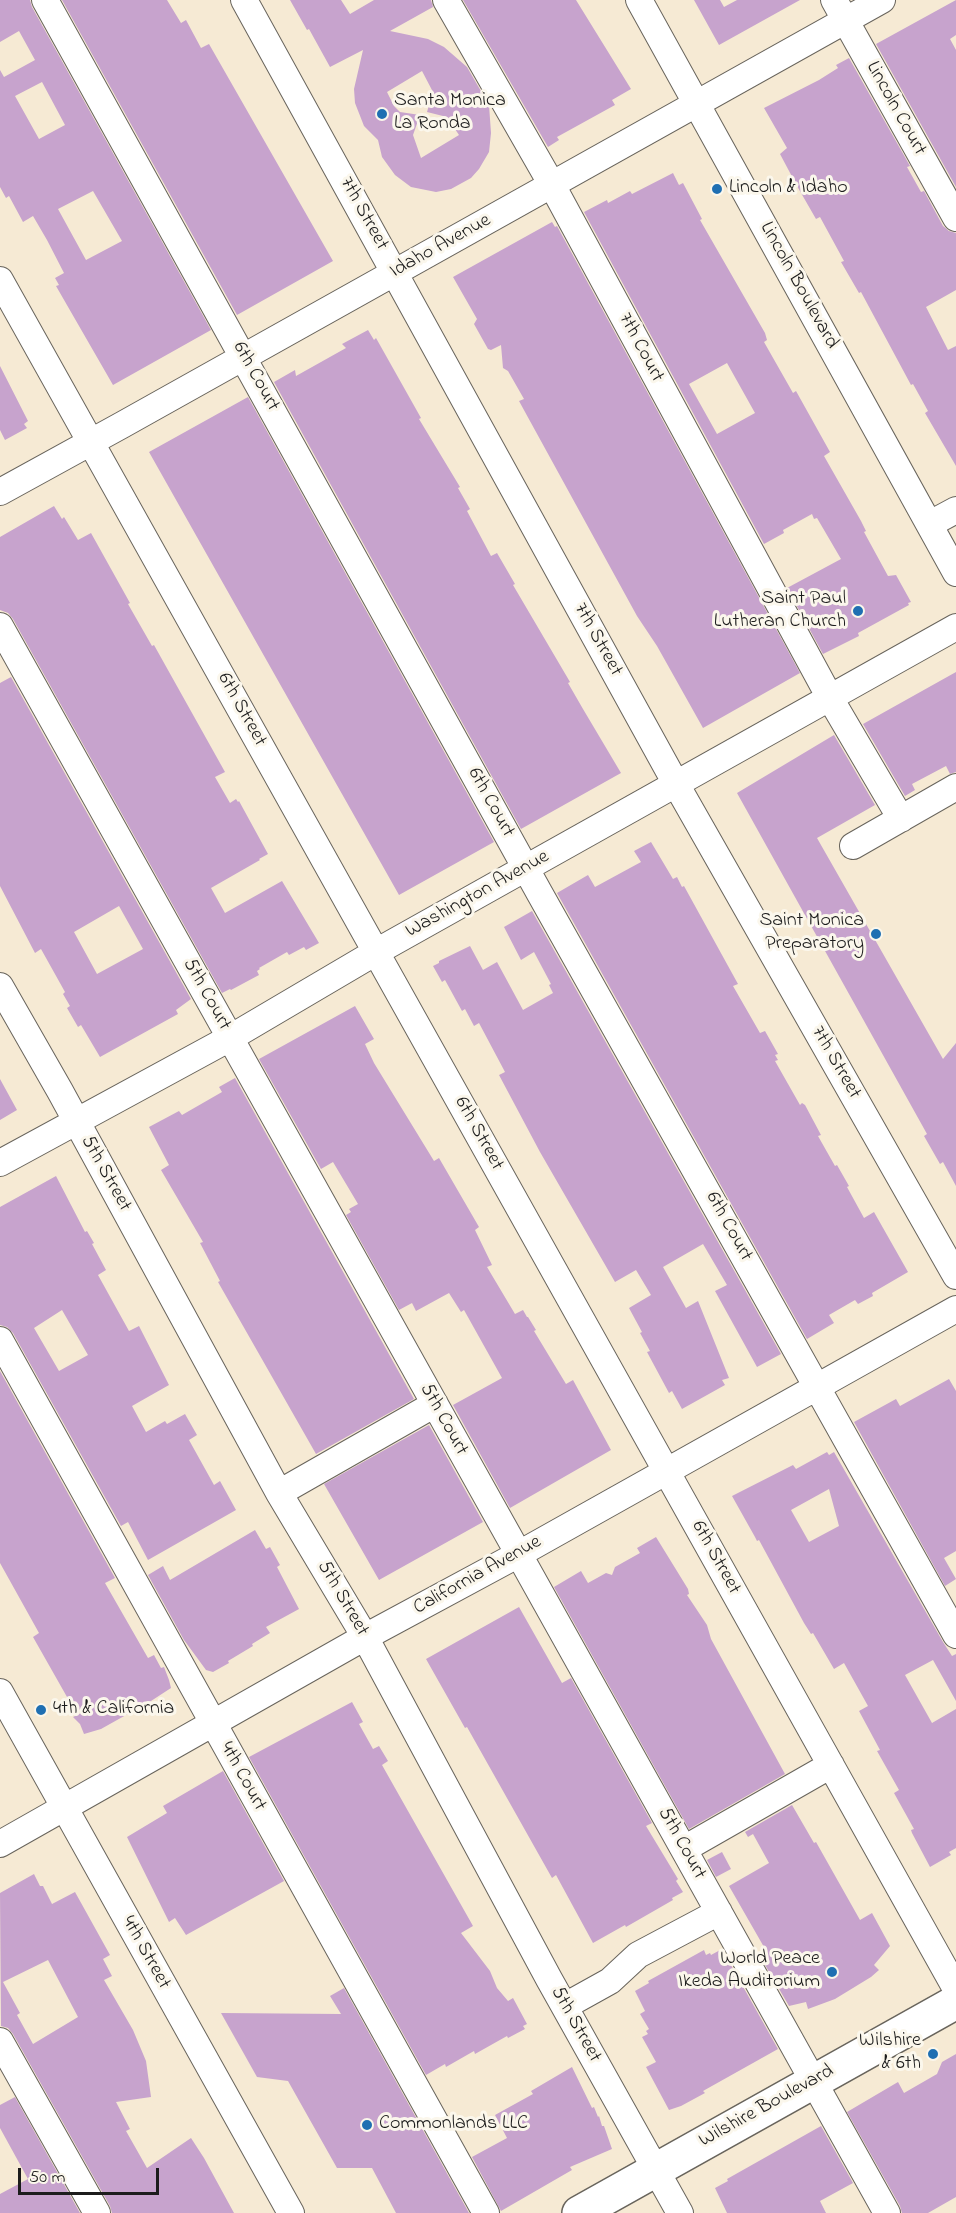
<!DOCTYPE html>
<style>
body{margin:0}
#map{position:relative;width:956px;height:2213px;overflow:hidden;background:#f6ead4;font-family:"Indie Flower",sans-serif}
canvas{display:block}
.scale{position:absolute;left:18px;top:2168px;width:141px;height:27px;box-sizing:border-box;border:3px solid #1c1c1c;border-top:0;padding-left:8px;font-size:18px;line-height:21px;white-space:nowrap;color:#1c1c1c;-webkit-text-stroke:4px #fbf7ec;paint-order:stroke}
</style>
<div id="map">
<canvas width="956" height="2213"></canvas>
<div class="scale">50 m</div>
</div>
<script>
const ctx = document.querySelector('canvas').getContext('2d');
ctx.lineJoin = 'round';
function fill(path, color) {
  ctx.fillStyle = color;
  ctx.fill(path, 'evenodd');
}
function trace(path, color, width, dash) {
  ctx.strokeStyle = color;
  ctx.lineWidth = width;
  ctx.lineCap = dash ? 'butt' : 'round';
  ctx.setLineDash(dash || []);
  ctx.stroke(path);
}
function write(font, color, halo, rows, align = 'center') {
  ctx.font = font + ' "Indie Flower",sans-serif';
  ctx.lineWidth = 6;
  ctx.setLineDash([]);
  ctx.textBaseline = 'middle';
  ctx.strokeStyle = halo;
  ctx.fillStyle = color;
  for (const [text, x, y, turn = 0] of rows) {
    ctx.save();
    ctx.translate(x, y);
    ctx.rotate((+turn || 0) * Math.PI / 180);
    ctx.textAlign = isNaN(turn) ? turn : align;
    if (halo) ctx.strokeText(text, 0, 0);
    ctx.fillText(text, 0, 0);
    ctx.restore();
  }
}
fill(new Path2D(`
 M0,0H30L32,7L211,330L113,385L56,286L59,285L55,278L64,273L47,240L33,216L23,222L9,196L6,198L0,187V70L4,77L35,60L19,31L0,42ZM42,82L65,125L39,139L15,96ZM93,191L122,241L86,260L58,209Z
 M62,0H167L181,23L186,20L201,48L209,44L333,261L237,315Z
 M290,0H341L350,14L374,0H431L433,7L390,31L428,39L444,47L467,67L489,105L491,133L489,152L479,169L471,178L451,189L436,192L411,187L395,175L382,157L378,140L364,126L355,103L354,89L363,50L330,67L309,29L307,30ZM422,71L433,92L427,112L447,117L459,135L421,158L413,135L420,115L400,112L394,106L387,92Z
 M463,0H576L631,89L612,100L615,105L557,137L559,140L548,147Z
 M694,0H720L724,7L737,0H800L719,45Z
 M956,0V35L950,39L956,50V187L876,44Z
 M849,58L910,166L907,167L921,192L924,191L943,226L949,231L956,233V290L926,307L948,350L956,346V466L925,413L928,411L913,384L911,385L861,292L859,293L841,262L844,261L820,217L816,219L797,186L780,154L787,148L764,108L819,80L838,68L836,65Z
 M673,173L679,185L683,183L702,219L700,220L765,333L767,340L764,342L793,393L796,391L830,452L824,456L861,521L866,531L864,532L888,576L896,575L911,602L908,603L909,605L858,633L859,636L823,654L787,588L841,559L817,518L814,519L812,514L783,530L784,533L764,544L584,212L607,200L608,203L630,191L632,194ZM727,363L755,413L717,434L689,384Z
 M552,222L555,227L557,226L800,673L703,728L657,646L637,616L519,401L524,399L508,371L503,368L501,345L491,350L488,349L474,324L477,319L453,277Z
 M368,330L374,340L376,338L421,418L419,419L460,487L458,488L470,509L467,511L491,556L497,553L515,584L513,585L570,682L568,683L583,709L621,773L521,829L274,382L295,370L296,376L346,348L342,344Z
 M0,366L28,421L24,424L27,428L5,440L0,430Z
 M248,397L494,842L399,895L149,452Z
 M54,506L62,519L64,517L78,540L91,533L130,603L128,604L152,646L154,645L225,772L215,777L230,803L236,799L238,802L239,801L268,854L259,859L260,860L211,888L225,913L282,881L319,943L306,950L304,947L289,955L287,952L259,968L260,969L257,971L259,975L231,990L230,989L222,993L13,619L8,613L0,610V537Z
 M956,672V772L950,774L946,766L912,784L915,790L905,796L863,724Z
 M11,677L191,999L176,1010L178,1014L100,1057L81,1025L78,1027L67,1008L70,1006L63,994L65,992L41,949L35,953L0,886V683ZM119,906L143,949L97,974L74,932Z
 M834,735L875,805L817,838L943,1059L956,1043V1186L943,1162L940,1164L924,1136L927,1134L737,793Z
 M651,842L673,879L677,877L682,887L684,886L738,984L733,986L760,1033L765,1031L778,1054L775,1055L778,1060L775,1061L800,1105L802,1103L805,1105L821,1135L818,1136L835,1166L837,1165L849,1186L847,1187L864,1218L874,1212L908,1272L872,1293L873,1296L858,1304L855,1300L829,1315L834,1323L807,1339L557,893L588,875L595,887L641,862L634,851Z
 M532,911L781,1354L757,1367L715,1291L727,1285L703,1244L663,1267L686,1308L698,1301L729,1378L722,1380L725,1385L682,1409L672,1391L669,1393L647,1352L650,1351L640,1333L642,1332L629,1308L651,1295L636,1270L615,1282L540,1152L499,1075L505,1072L479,1023L474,1026L465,1009L462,1011L445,980L442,982L433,966L439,963V961L470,946L483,970L497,962L523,1010L553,993L549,985L551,984L534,952L521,960L504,927Z
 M355,1006L374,1039L365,1044L374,1063L434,1161L439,1158L479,1227L475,1230L492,1265L487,1267L515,1314L523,1310L527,1317H528L536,1330L534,1331L566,1384L573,1380L611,1450L510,1508L453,1405L502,1378L464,1310L461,1312L449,1293L416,1311L412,1303L399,1310L346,1215L351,1212L349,1209L358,1204L333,1162L321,1169L259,1059Z
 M235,1078L414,1399L316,1454L218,1282L220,1281L200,1243L203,1242L161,1170L169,1165L149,1127L179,1111L182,1115L222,1092L219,1087Z
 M0,1079L17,1110L0,1120Z
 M56,1176L85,1232L87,1231L94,1243L92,1244L106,1270L98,1275L129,1331L139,1326L169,1385L132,1406L146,1432L165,1421L167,1424L185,1414L197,1435L189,1440L214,1485L220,1481L236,1510L148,1560L128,1522L121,1526L13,1333L7,1327L0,1325V1207ZM62,1310L88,1355L59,1371L34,1328Z
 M0,1371L115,1578L105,1583L148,1658L154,1655L161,1668L164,1667L169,1680L171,1688L151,1701L101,1729L84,1734L80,1724L73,1717L83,1712L71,1704L33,1637L39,1633L0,1563Z
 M949,1379L956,1391V1551L944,1558L956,1579L945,1586L854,1422L896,1399L900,1406Z
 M429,1425L483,1522L379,1580L324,1484Z
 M827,1452L829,1455L834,1452L943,1642L952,1656L956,1654V1701L933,1660L905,1675L932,1723L956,1709V1848L949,1852L951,1855L930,1867L912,1833L911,1830L914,1829L894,1793L899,1790L877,1751L880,1750L859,1711L868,1706L844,1663L834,1669L813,1633L811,1634L804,1623L759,1540L757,1541L755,1537L732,1496L793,1465L796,1469ZM829,1489L839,1526L809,1542L791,1510Z
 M255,1530L266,1549L270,1547L280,1565L277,1567L299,1609L266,1627L270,1633L252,1644L253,1646L228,1661L229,1663L213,1672L206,1670L184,1640L148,1575L163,1566L170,1580Z
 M656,1537L688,1589L689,1594L687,1595L707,1625L711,1639L785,1774L689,1829L554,1587L581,1571L588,1583L606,1573L612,1575L615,1567L640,1553L637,1548Z
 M519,1607L562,1683L571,1678L652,1823L646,1826L678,1879L676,1881L683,1892L672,1898L673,1900L626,1927L625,1925L593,1943L556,1875L552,1878L467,1727L465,1728L426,1659Z
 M352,1702L363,1722L359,1724L373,1749L379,1746L388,1761L382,1765L473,1926L461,1933L490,1971L497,1988L508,2001L513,1998L527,2024L523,2026L525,2029L508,2038L507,2036L475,2054L474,2051L446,2067L445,2064L426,2075L249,1757Z
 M223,1771L284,1881L186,1935L175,1918L169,1922L127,1837L167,1813L163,1806Z
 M792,1805L814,1843L816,1842L860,1920L872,1913L890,1946L874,1965L879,1970L871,1977L835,1999L808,2009L806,2002L789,2006L761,1958L768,1954L729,1886L769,1863L753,1834L748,1837L745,1832Z
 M722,1852L731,1869L716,1877L707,1860Z
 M34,1874L40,1886H43L52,1904L75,1892L110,1955L103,1959L112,1976L104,1980L133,2030L146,2061L151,2097L116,2102L130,2129L126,2131L147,2168L191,2138L204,2158L234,2213H112L110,2206L13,2034L8,2028L1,2026L0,1893ZM48,1960L78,2017L33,2044L17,2015L20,2013L3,1982Z
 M722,1949L778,2049L703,2091L705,2093L681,2106L669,2110L646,2067L656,2062L642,2037L648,2034L646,2031L649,2029L640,2014L645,2011L635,1991L649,1983L648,1981L704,1950L706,1955L710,1953L711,1955Z
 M344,1988L469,2213H396L372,2168H337L288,2081L257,2077L221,2013L341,2014L330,1996Z
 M956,2054V2197L928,2213H902L900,2206L847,2112L898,2082L904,2093L937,2074L942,2062Z
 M572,2067L592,2108L594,2107L598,2117L599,2116L602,2126H604L612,2149L570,2167L572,2170L501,2211L472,2157L507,2138L495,2115L533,2094L531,2091Z
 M15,2097L80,2213H0V2194L28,2179L0,2128V2105Z
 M821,2126L853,2183L820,2201L826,2213H727L715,2188L728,2181L727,2179Z`), '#c7a3cd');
const minor = new Path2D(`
 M45,0L540,894L956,1635
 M244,0L676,784L956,1276
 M446,0L552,185L830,698L901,819
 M639,0L956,573
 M834,0L956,218
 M0,280L956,1989
 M0,492L122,425L882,0
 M930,524L956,510
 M0,626L887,2213
 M853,846L956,787
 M0,986L60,1091L279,1493L365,1637L549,1979L680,2213
 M0,1163L230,1038L376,952L956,627
 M0,1340L486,2213
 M279,1493L435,1404
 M0,1692L291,2213
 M0,1844L365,1637L519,1554L956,1309
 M684,1849L831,1765
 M565,2006L610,1981L638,1955L719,1912
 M0,2041L97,2213`);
const major = new Path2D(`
 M579,2213L956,2002`);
trace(minor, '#68645c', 28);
trace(major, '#68645c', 36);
trace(minor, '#fff', 26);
trace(major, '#fff', 33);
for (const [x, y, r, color] of [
 [382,114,6,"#1f6fb2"],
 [717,189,6,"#1f6fb2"],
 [858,611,6,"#1f6fb2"],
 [876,934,6,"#1f6fb2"],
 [41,1710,6,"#1f6fb2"],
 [832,1972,6,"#1f6fb2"],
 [933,2054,6,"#1f6fb2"],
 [367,2125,6,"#1f6fb2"]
]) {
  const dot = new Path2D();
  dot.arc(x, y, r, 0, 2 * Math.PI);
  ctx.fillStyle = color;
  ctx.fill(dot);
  trace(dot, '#fbf7ec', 2);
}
write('20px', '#1c1c1c', '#fbf7ec', [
 ["Santa Monica",394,102],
 ["La Ronda",394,125],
 ["Lincoln & Idaho",729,189],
 ["Saint Paul",846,600,"right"],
 ["Lutheran Church",846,623,"right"],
 ["Saint Monica",864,922,"right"],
 ["Preparatory",864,945,"right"],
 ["4th & California",53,1710],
 ["World Peace",820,1960,"right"],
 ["Ikeda Auditorium",820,1983,"right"],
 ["Wilshire",921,2042,"right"],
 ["& 6th",921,2065,"right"],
 ["Commonlands LLC",379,2125]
], 'left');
write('20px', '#1c1c1c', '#fbf7ec', [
 ["Lincoln Court",895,109,61],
 ["7th Street",363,214,61],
 ["Idaho Avenue",441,247,-29],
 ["Lincoln Boulevard",798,286,61],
 ["7th Court",640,348,62],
 ["6th Court",255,377,61],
 ["7th Street",597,640,61],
 ["6th Street",241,710,61],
 ["6th Court",490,803,61],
 ["Washington Avenue",478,895,-29],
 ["5th Court",206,995,61],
 ["7th Street",835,1063,60],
 ["6th Street",478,1134,61],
 ["5th Street",105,1174,61],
 ["6th Court",728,1227,61],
 ["5th Court",443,1420,61],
 ["6th Street",715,1558,61],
 ["California Avenue",478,1576,-29],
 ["5th Street",342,1599,60],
 ["4th Court",242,1777,61],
 ["5th Court",681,1844,61],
 ["4th Street",145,1953,61],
 ["5th Street",575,2025,61],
 ["Wilshire Boulevard",767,2107,-29]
]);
</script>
